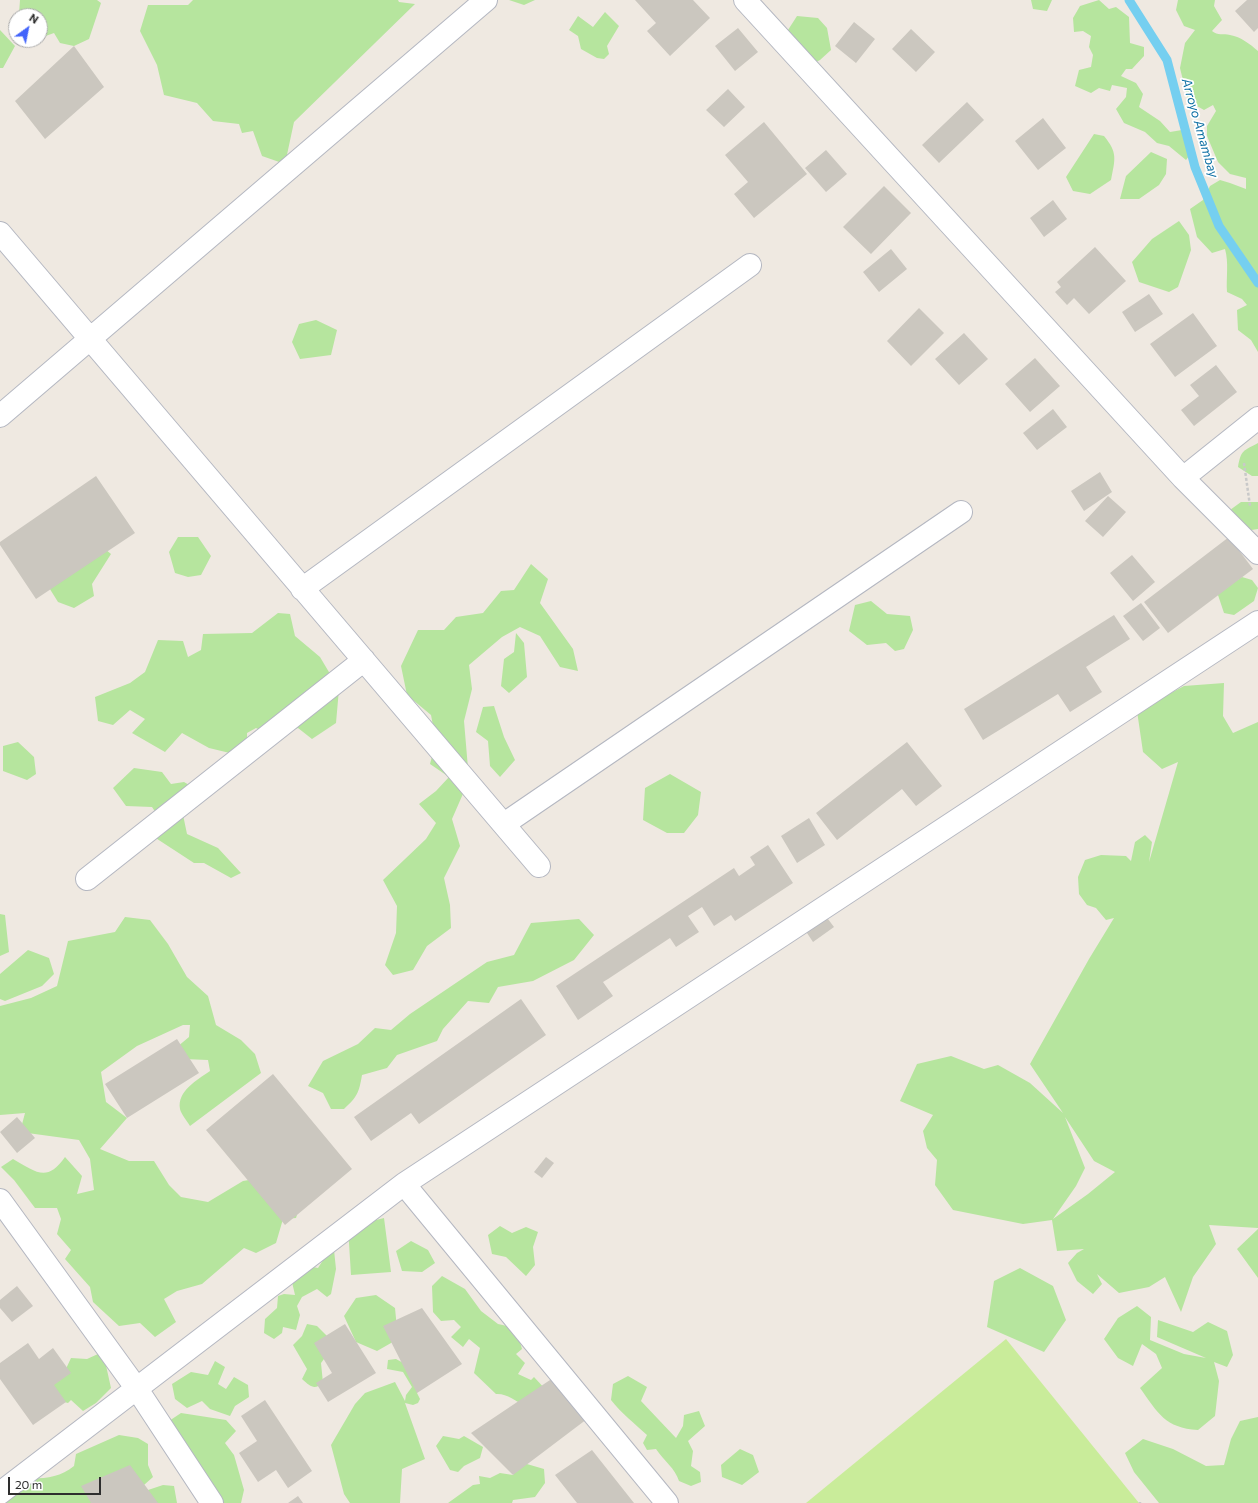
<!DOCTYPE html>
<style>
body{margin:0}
#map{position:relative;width:1258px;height:1503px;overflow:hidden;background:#efe9e1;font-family:Commissioner,sans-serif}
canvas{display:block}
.north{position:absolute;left:8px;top:8px;width:40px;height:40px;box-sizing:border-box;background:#fff;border:1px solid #ababab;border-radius:50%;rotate:33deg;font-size:11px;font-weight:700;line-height:16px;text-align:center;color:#2e2e2e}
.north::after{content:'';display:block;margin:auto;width:14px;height:18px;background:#4264fb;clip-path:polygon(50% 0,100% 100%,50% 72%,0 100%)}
.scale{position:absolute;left:8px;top:1477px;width:93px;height:18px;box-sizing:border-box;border:2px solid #2e2e2e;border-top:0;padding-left:5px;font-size:12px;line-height:14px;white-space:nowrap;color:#2e2e2e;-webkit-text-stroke:3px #fff;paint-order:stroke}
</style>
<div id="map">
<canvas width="1258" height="1503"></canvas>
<div class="north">N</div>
<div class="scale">20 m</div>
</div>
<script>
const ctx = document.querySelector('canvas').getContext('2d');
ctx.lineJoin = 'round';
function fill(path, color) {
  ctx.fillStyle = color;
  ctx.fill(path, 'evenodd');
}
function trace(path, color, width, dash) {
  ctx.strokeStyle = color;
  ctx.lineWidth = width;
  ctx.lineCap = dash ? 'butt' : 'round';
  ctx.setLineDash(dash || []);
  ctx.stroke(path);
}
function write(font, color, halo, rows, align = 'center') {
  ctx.font = font + ' Commissioner,sans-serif';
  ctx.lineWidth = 3.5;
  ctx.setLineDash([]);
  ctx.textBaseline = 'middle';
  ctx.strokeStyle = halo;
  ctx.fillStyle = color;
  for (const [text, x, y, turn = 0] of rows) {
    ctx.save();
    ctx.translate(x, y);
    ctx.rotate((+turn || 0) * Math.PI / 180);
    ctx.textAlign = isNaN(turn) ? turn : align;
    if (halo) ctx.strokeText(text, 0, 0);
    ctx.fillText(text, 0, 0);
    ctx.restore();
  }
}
fill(new Path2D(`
 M20,0H97L101,3L89,39L74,46L60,43L54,33L40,38V16H20L19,14Z
 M193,0H398L399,2L415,4L294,122L285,164L262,156L253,131L242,133L239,124L213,121L197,103L164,95L157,65L140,31L148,5H188Z
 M509,0H535L524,5Z
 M1031,0H1052L1047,11L1033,9Z
 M1099,0L1109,9L1116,7L1129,17L1130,43L1144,47V56L1132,69H1126L1121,76L1136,83L1143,94L1139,107L1160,121L1170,132L1182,130L1189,146V156L1186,160L1169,146L1157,143L1145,132L1124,123L1116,109L1126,97L1127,88L1112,85L1110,91L1099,88L1091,93L1075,86L1079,70L1091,67L1093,55L1089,47L1091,36L1083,31L1074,32L1073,18L1080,6Z
 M1178,0H1215L1214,6L1222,20L1212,31C1218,36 1223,33 1230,35C1241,37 1250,44 1258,51V352L1251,340L1238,330L1237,310L1247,305L1242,299L1227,292C1226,278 1229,263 1225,249L1212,253L1197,237L1190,209L1203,200L1210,186L1220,180L1230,183L1246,189V178L1230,174L1218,162L1207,136V126L1216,111L1213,105L1204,110L1188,101L1180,68L1185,43L1195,30L1184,26L1176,10Z
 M605,12L619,26L607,46L609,54L604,59L597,58L581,49L578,36L569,30L578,16L593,27Z
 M797,16L818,18L827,28L831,50L820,60L806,67L779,44Z
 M0,30L15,46L3,68H0Z
 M1094,134L1104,136C1118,153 1115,159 1111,180L1090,194L1073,191L1066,177Z
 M1151,152L1167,159L1166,174L1159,185L1139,199H1120L1126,176Z
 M1179,221L1189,235L1191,250L1178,287L1169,292L1139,282L1132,262L1152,239Z
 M316,320L337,330L331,355L300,359L292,342L299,324Z
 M1258,443V476H1252L1238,467C1241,450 1243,451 1258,443Z
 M1241,502H1258V529L1245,531L1230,510Z
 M178,537H198L211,556L201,575L188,577L175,573L169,552Z
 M105,549L111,554L92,584L94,596L74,608L58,602L48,586Z
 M531,564L548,579L540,603L573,649L578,671L560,667L540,636L520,627L502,637L469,665L472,689L464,721L469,780L452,819L460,846L444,878L450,905L451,928L427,946L413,970L393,975L385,965L396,933L397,906L383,880L426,839L436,823L419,804L436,791L449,777L430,764L436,741L431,715L407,695L401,666L418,630H444L456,617L483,613L501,591L514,590Z
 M1242,577L1252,580L1258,588L1254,601L1234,615L1224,613L1217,592Z
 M871,601L887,614L910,616L913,630L904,649L895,651L886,643L867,645L849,631L855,605Z
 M278,613L290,614L295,636L320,657L339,689L336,723L312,739L298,728L273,736L256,728L247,733V745L234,754L209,748L182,733L165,752L132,733L145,719L130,710L113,725L98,721L95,697L130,683L145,672L158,640L183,641L188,657L201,650L203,634L252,633Z
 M516,633L524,643L527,677L509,693L501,686L504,659L514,652Z
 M1224,683L1223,716L1233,733L1258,722V1228L1209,1225L1216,1244L1193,1277L1181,1312L1165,1277L1149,1287L1119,1293L1097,1274L1102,1284L1093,1294L1077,1281L1068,1263L1077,1253L1084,1249L1057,1251L1052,1220L1023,1224L953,1210L935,1185L937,1160L927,1148L923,1131L933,1115L900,1101L917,1064L951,1056L984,1069L998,1065L1030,1083L1063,1113L1030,1064L1089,959L1114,918L1106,920L1096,908L1087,905L1079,894L1078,877L1085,860L1101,855L1126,856L1131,861L1135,842L1145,835L1152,842L1149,862L1178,762L1162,769L1143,752L1137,711L1184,686ZM1065,1117L1094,1161L1115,1172L1088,1194L1053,1219L1076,1186L1085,1168Z
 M494,706L504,737L515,760L500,777L490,766L488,741L476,732L483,707Z
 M18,742L34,757L36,774L27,780L3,771V746Z
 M134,768L162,772L171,784L184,782L201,792L195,808L182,810L187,834L218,848L241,873L231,878L204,863H194L148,833L160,819L152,807L126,806L113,788Z
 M670,774L701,792L698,815L684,833H667L643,820L645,788Z
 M0,914L5,915L9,952L0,956Z
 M125,917L150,920L168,944L187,977L208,996L216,1025L241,1040L255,1054L261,1073L190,1126C187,1121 181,1114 180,1109C177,1091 197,1080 210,1071L208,1060L184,1059L177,1047L189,1037L190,1025H183L137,1046L101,1072L106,1102L127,1118L100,1149L129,1161H154L169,1185L181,1197L208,1202L243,1181L261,1178L299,1208L296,1218L283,1219L276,1243L256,1253L244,1248L202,1284L177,1291L164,1299L176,1322L155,1337L140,1323L119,1326L93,1302L90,1287L65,1259L71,1250L57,1234L61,1219L57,1208H35L14,1180L1,1167L13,1159C36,1172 47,1183 65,1157L82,1176L77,1194L94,1190L90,1159L79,1140L20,1132L25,1113L0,1115V1006L31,998L57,986L68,941L115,932Z
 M579,919L594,935L574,960L533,981L498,987L489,1003L468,1001L443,1029L437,1041L397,1055L387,1068L362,1075C359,1093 357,1097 344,1109H331L323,1093L308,1086L323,1061L358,1044L375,1028L391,1030L410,1014L487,962L514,955L531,923Z
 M28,950L49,958L54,974L42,986L5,1001L0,999V974Z
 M384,1218L391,1272L351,1275L348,1227Z
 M500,1226L512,1233L526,1227L538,1232L533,1247L535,1265L526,1276L506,1257L492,1254L488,1235Z
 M1258,1229V1278L1237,1249Z
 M411,1241L428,1250L435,1263L422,1272L402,1271L396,1251Z
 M334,1250L336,1269L331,1294L327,1297L317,1289L302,1297L297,1306L300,1315L296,1330L283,1327L282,1333L274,1339L264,1333L265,1319L277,1308L278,1296L284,1294L295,1295L292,1282L303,1265L318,1268L325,1257Z
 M1020,1268L1053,1286L1066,1320L1044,1352L987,1327L994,1281Z
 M442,1276L465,1289L481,1311L498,1324L516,1328L522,1349L516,1354L525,1363L518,1374L531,1380L534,1377L547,1391L525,1406C516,1401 506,1393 496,1394L474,1373L480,1348L469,1339L463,1347L451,1337L461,1327L454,1320L441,1321L433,1312L432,1286Z
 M376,1295L395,1308L398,1339L377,1351L356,1342L344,1316L356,1298Z
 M1137,1306L1151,1317L1150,1340L1184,1354L1206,1358L1157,1337L1158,1320L1193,1332L1208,1322L1227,1331L1233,1355L1227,1367L1214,1362L1219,1381L1215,1416L1198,1430C1165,1428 1158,1413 1140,1388L1162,1368L1156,1354L1142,1344L1133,1366L1118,1358L1104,1339L1118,1318Z
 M307,1324L317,1326L333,1342L327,1355L321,1363L323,1383C314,1390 311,1387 302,1379L307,1369L293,1345L302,1336Z
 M98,1354L105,1361L111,1388L96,1403L83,1411L71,1400L68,1403L57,1400L51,1382L64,1373L71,1358L87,1359Z
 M396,1359L409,1366L420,1380L417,1393L420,1399L418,1403L413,1405L405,1403L425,1459L402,1469L400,1503H350L344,1494L331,1445L355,1404L365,1393L395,1382L405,1401L406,1395L412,1387L403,1372L387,1369L388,1360Z
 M215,1361L225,1367L218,1384L226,1389L234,1377L248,1385L249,1397L235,1406L230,1416L210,1409L202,1401L187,1408L175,1399L172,1384L191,1372L208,1375Z
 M628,1376L647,1387L641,1401L676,1438L683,1426L684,1415L699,1411L705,1426L688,1441L693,1451L691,1466L700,1472L701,1482L691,1486L679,1481C675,1468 664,1461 656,1449L647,1450L643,1443L647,1435C634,1423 622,1414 611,1400L613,1384Z
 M181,1413L226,1420L236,1431L225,1443L234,1455L244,1490L241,1503H203L166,1423Z
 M1258,1417V1503H1159L1134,1472L1125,1453L1143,1439L1173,1449L1206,1466L1224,1465L1231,1439L1240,1421Z
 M119,1435L138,1438L148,1444V1465L153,1477L144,1485L101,1503H5L10,1489L20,1478C40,1479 58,1479 74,1466L76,1454Z
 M443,1436L459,1439L464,1436L483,1447L480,1458L464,1466L458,1472L450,1470L436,1446Z
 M740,1449L753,1455L759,1472L742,1485L722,1477L721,1465Z
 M520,1462L544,1469L545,1483L535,1497L513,1500L512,1503H448L473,1485L480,1484L479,1476L490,1478L500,1473L513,1475Z
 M163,1485L174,1486L177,1503H147L148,1490Z`), '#b6e59e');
fill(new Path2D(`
 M1006,1339L1139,1503H806Z`), '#c9ec9a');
trace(new Path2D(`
 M1129,0L1167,60L1195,167L1219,226L1258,283`), '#75cff0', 9);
fill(new Path2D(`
 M635,0H693L710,18L670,56L647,31L656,23Z
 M1247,0H1258V28L1254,32L1235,11Z
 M854,22L875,39L856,63L835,46Z
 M738,28L758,52L735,71L715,46Z
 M911,29L935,52L916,72L892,49Z
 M74,46L104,87L45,139L15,101Z
 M728,89L745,107L724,127L706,110Z
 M967,102L984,120L939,163L922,145Z
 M1043,118L1066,148L1038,170L1015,141Z
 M764,122L807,174L754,218L734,194L748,182L725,155Z
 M826,150L847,174L826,192L805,168Z
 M884,186L911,213L871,254L843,227Z
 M1053,200L1067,219L1044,237L1030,218Z
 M1095,247L1126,281L1089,314L1074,298L1067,305L1055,292L1061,287L1057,282Z
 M891,249L907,269L879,292L863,272Z
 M1149,294L1163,314L1135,332L1122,312Z
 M919,308L944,333L911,366L887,341Z
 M1193,313L1217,346L1175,377L1150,344Z
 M964,333L988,359L959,385L935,359Z
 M1035,358L1060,386L1030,412L1005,384Z
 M1216,365L1237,392L1194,426L1181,410L1199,396L1190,385Z
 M1053,409L1067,427L1037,450L1023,433Z
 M1100,472L1112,492L1084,511L1071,491Z
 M96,476L135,533L36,599L0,545V542Z
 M1108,496L1126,512L1103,537L1085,521Z
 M1229,537L1253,569L1168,633L1144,602Z
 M1132,555L1155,582L1133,601L1110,573Z
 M1141,603L1160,628L1143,641L1123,616Z
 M1114,615L1130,639L1086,667L1102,692L1070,712L1058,694L983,740L964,709Z
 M907,742L942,786L916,806L902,789L837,840L816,813Z
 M809,818L825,845L797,863L781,836Z
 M768,845L793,883L735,921L731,915L714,926L702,907L688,916L699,932L676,947L670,938L608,979L603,982L613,996L578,1020L556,986L734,868L739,876L755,865L750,857Z
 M825,915L834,927L813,942L805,930Z
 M521,999L546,1035L419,1124L411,1113L371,1141L354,1117Z
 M177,1039L199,1073L127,1118L105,1084Z
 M273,1074L352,1169L285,1225L206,1130Z
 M17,1117L35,1138L17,1153L0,1132Z
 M546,1157L554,1163L542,1178L534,1172Z
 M17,1286L33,1306L12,1322L0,1308V1300Z
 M422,1308L462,1364L417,1393L383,1326Z
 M345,1324L376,1373L328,1402L316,1383L332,1373L314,1343Z
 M28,1343L39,1359L53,1348L71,1373L54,1385L66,1402L33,1425L0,1379V1363Z
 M553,1378L587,1419L513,1475L471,1433Z
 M265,1400L312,1471L288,1488L276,1470L258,1482L239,1453L257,1441L241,1416Z
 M592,1450L634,1503H577L555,1475Z
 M130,1465L158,1503H91L81,1486Z
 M298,1496L303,1503H288Z`), '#cbc7bf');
const minor = new Path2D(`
 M745,0L1183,478L1258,553
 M0,233L539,866
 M0,416L486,0
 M1183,478L1258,418
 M302,589L750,265
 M504,824L961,512
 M87,879L364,660
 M404,1184L667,1503
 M0,1200L137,1389L212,1503
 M0,1493L404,1184L1258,622`);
trace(minor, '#b4b7c1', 24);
trace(new Path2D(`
 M1244,463L1250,506
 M1140,1502V1503`), '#c9c9c9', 2.5, [3, 2]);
trace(minor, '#fff', 22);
write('italic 13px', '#0d6fa3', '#fff', [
 ["Arroyo Amambay",1200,128,74]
]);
</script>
